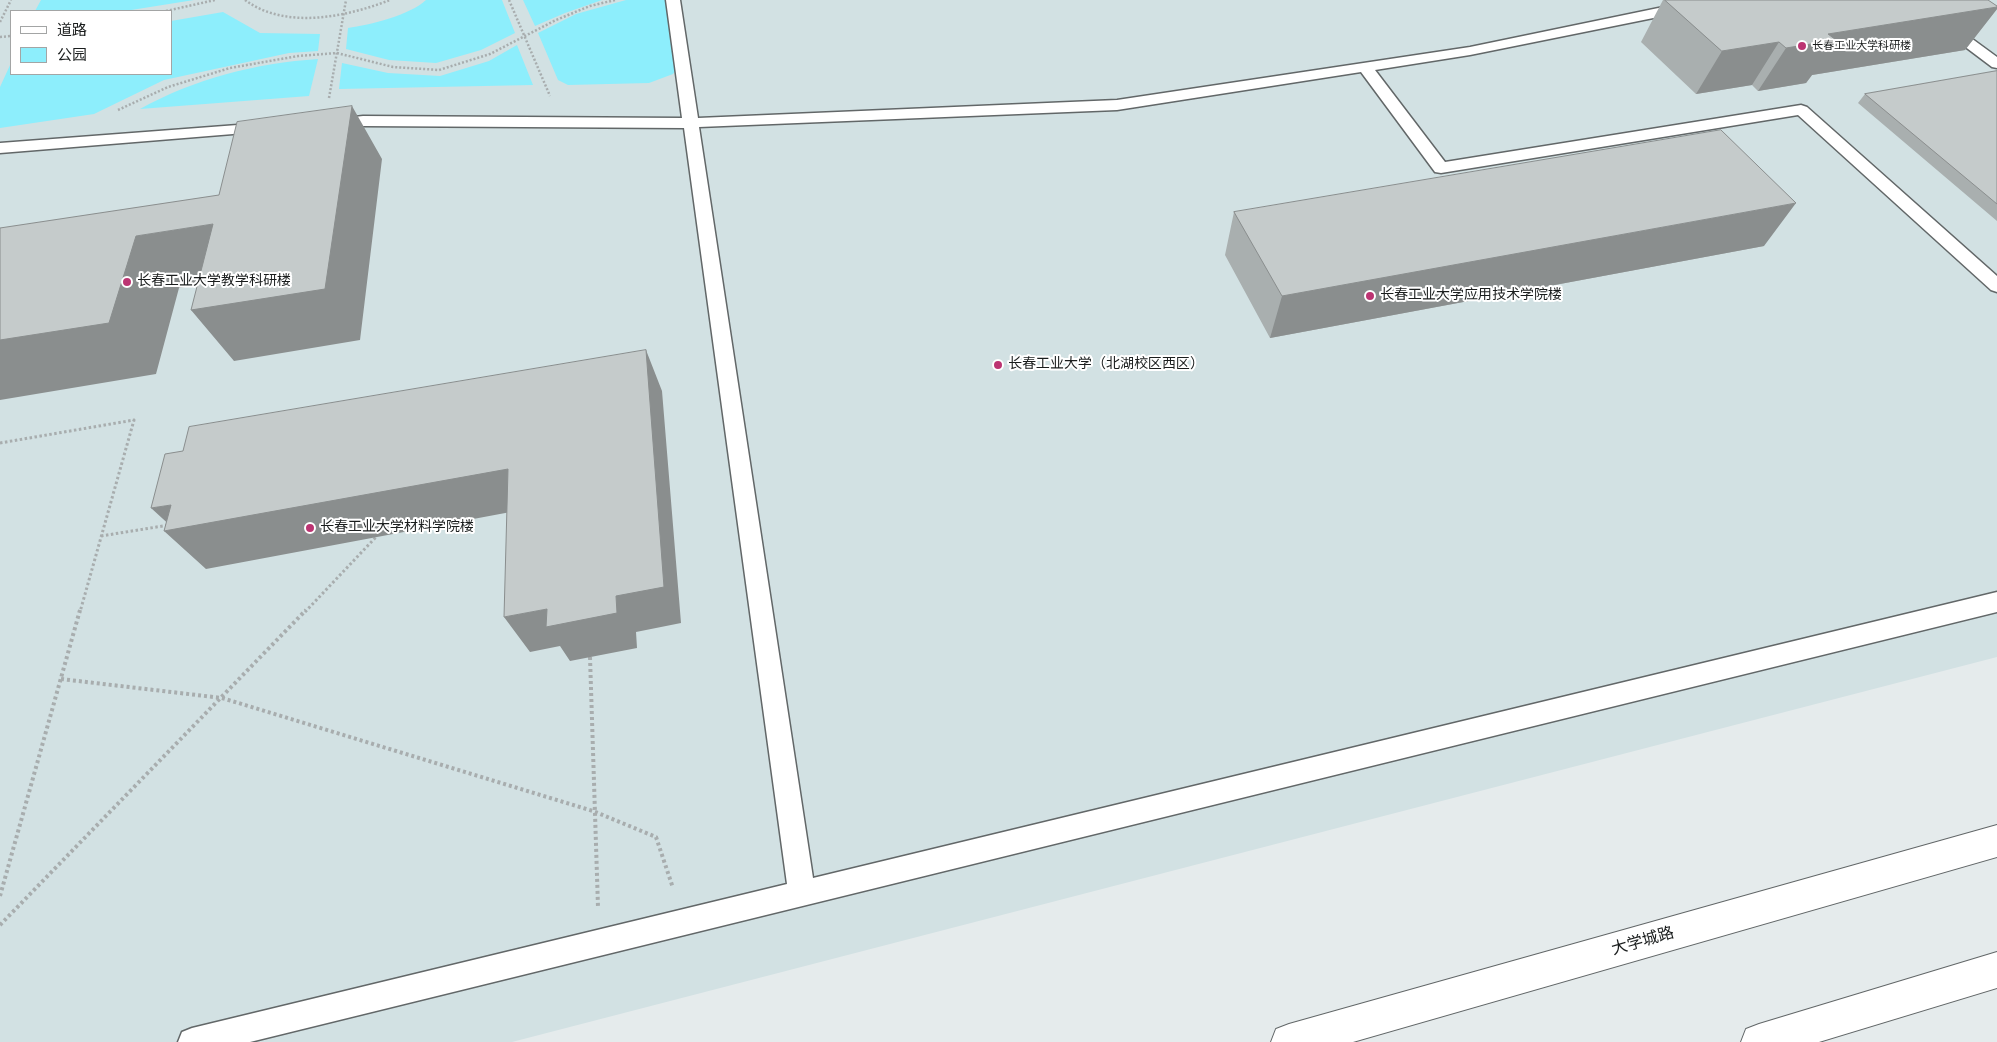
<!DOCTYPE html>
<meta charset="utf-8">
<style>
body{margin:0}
#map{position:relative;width:1997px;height:1042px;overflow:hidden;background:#e5ebec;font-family:"Titillium Web","Noto Sans SC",sans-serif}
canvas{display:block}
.legend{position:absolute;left:10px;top:10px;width:162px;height:65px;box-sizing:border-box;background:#fff;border:1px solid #a3a5a5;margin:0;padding:6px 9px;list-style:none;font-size:15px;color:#1a1d1d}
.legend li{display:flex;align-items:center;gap:10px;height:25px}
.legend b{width:25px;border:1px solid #a3a5a5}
</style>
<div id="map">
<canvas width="1997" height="1042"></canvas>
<ul class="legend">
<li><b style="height:6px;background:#fff"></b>道路</li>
<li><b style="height:14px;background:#8deefc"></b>公园</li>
</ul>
</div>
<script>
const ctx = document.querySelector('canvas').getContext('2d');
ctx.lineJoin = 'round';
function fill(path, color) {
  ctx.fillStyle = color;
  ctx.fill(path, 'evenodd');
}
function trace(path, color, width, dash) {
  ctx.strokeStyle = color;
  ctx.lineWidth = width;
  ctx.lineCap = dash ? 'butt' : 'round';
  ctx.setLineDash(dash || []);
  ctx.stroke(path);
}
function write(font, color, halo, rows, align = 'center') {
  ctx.font = font + ' "Titillium Web","Noto Sans SC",sans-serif';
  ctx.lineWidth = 4;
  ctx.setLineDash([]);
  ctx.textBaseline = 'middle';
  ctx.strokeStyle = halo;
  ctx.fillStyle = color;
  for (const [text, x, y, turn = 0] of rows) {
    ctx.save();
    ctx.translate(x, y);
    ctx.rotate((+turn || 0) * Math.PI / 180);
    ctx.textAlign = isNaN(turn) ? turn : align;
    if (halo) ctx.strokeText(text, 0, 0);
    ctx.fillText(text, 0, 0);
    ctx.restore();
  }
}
fill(new Path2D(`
 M0,0H1997V657L512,1042H0ZM11,11H171V74H11Z`), '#d2e1e3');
fill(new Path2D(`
 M41,0H194L125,11H35Z
 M426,0H502L515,33L481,50L436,63L389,60L346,49L348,28C370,25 410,15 426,0Z
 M523,0H602L565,13L535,26Z
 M626,0H669L678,67L673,74L649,83L568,85L558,80L538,33L576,14Z
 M223,12L260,33L320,34L318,51L289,53L164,80L94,114L0,128V87L11,63V74H171V21Z
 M517,45L533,85L339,89L342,63L388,73L440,76L489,61Z
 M318,59L309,96L140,109C194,79 256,63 318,59Z`), '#8deefc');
const lane = new Path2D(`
 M666,0H680L698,118L1117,100L1470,47L1697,0H1717L1715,3L1693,10L1470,55L1375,70L1445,162L1801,105L1807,107L1997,276V292L1991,290L1798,115L1441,173L1435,172L1361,72L1117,110L699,127L813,878L1997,592V612L250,1042H178L182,1032L192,1028L787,884L684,128L363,126H326L324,123L326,120L363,116L682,118Z
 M1903,0H1919L1997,57V68L1992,67Z
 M264,123L270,125L272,128L270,131L0,153V143Z`);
const secondary = new Path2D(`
 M1997,825V857L1353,1042H1271L1276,1029L1289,1024Z
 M1997,952V988L1819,1042H1741L1746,1029L1759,1024Z`);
trace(lane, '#626768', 3);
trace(secondary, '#626768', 2);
trace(new Path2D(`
 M245,0C286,30 346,17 390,0
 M509,0L550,96
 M166,11L215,0
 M0,22L11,0
 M0,37L11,36
 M329,98L346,0
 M118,110L168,87L230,68L298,56L337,53L393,67L439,70L490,54L556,20L590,6L615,0`), '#a8adae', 2.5, [2, 2]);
trace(new Path2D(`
 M0,443L134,420L80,612
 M101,536L169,525
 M305,612L376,537`), '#a8adae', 3, [2.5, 2.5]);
trace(new Path2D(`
 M590,657L598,907
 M61,679L222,698L593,811L656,837L673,888
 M0,896L80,610
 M0,925L306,610`), '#a8adae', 4, [3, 3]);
fill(lane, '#fff');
fill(secondary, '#fff');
fill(new Path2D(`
 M1663,0H1988L1997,6V9L1965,50L1812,75L1806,83L1758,91L1752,85L1696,94L1641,42Z
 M1997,71V221L1858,103L1865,94Z
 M1234,212L1764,246L1270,338L1225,255Z`), '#a9afaf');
fill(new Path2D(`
 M1997,7V9L1965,50L1812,75L1806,83L1758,91L1786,48L1828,34Z
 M1779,42L1752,85L1696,94L1722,51Z
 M352,106L382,159L360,340L234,361L191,310Z
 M1796,203L1764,246L1270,338L1282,296Z
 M213,224L252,276L179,288L156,374L0,400V340L136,236Z
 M646,350L662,391L681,623L636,632L637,648L570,661L560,646L530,652L504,617L616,596Z
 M508,469L532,508L206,569L164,531L174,529L151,508L171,505Z`), '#8a8e8e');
const building = new Path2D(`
 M1665,0H1988L1997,6V7L1828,34L1836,40L1786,48L1779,42L1722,51Z
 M1997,71V204L1865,94Z
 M352,106L325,289L191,310L213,224L136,236L109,323L0,340V228L219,195L237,122Z
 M1721,130L1796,203L1282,296L1234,212Z
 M646,350L664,587L616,596L617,613L546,627L547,609L504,617L508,469L164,531L171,505L151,508L165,454L183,451L189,427Z`);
fill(building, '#c5cbcb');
trace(building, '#8a8e8e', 1);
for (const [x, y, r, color] of [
 [1802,46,5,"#bc3472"],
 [127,282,5,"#bc3472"],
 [1370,296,5,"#bc3472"],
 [998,365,5,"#bc3472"],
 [310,528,5,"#bc3472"]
]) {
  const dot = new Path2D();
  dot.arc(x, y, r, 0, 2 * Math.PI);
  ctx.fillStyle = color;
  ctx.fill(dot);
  trace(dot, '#fff', 2);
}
write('11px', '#1a1d1d', '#fff', [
 ["长春工业大学科研楼",1812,46]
], 'left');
write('14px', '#1a1d1d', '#fff', [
 ["长春工业大学教学科研楼",137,282],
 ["长春工业大学应用技术学院楼",1380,296],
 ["长春工业大学（北湖校区西区）",1008,365],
 ["长春工业大学材料学院楼",320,528]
], 'left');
write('16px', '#1a1d1d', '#fff', [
 ["大学城路",1643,942,-16]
]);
</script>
